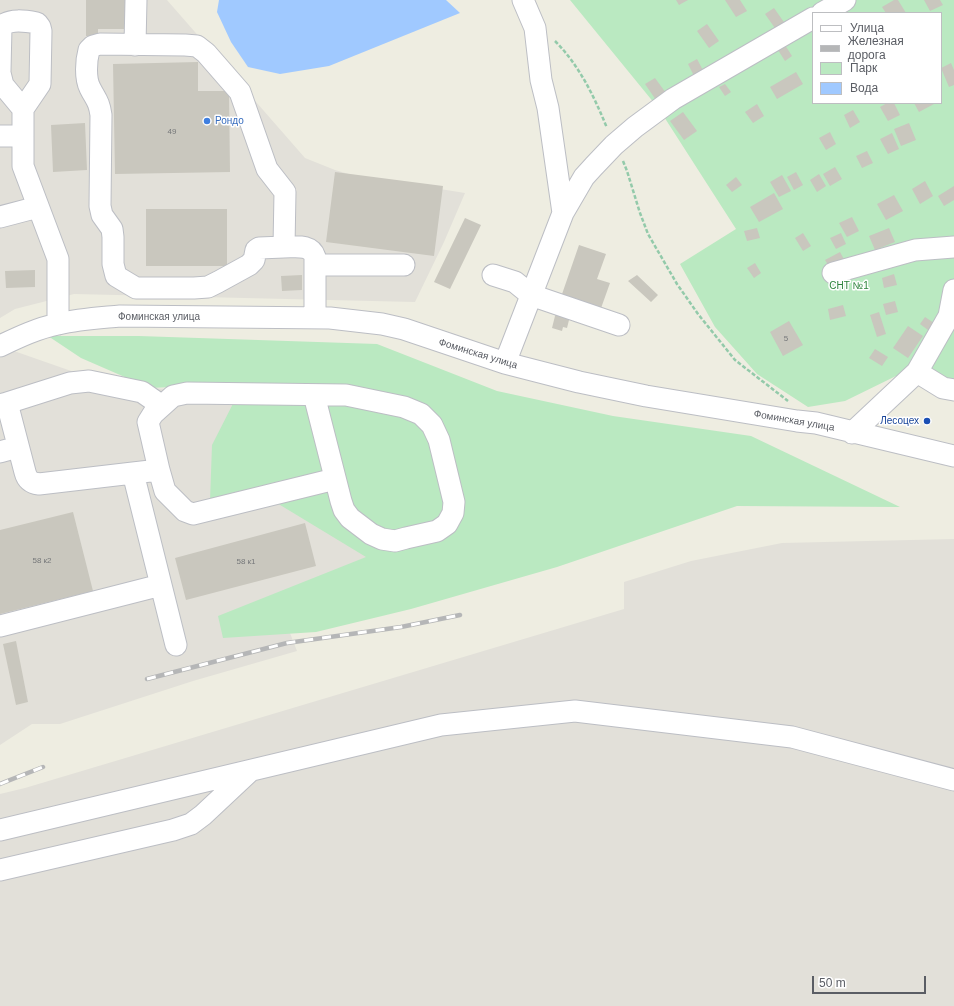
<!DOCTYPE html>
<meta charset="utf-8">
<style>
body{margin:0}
#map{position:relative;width:954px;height:1006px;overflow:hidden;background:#eeede1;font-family:Arial,sans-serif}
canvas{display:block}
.legend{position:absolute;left:812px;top:12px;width:130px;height:92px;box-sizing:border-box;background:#fff;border:1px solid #bdbec1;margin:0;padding:5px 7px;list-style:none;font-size:12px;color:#5a5d64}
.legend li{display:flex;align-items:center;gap:8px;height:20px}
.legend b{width:20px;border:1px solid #bdbec1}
.scale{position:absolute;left:812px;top:976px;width:114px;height:18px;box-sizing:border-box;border:2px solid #5a5d64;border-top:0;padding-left:5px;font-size:12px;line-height:14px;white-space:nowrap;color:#5a5d64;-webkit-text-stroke:3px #fff;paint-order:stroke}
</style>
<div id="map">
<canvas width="954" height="1006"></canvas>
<ul class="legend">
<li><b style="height:5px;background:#fff"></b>Улица</li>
<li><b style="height:5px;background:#b5b6b7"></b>Железная дорога</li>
<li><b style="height:11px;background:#bae9c1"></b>Парк</li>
<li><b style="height:11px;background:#a0c9ff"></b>Вода</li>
</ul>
<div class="scale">50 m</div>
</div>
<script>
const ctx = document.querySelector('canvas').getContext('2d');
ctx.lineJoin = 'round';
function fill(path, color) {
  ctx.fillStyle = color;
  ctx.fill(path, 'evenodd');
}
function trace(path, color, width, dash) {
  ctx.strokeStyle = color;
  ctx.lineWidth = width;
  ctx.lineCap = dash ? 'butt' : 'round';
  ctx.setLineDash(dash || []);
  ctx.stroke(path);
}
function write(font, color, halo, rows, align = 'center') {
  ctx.font = font + ' Arial,sans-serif';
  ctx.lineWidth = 3;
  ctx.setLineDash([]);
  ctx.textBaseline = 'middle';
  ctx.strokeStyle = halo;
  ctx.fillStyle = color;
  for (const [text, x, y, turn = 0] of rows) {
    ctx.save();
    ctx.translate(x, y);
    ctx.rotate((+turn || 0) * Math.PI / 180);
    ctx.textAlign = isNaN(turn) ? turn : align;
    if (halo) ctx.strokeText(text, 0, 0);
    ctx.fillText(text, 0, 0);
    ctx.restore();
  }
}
fill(new Path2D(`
 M0,0H167L305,158L335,170L352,175L465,193L444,242L415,302L74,294L15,309L0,318Z
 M14,351L117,387L312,394L412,572L290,633L297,651L193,681L60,724H32L0,745V358Z
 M954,539V1006H0V794L25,788L624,609V582L691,561L782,543Z`), '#e2e0d9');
fill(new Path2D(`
 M570,0H954V389L896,376L845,401L808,407L757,374L715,327L680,264L736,229L659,109ZM813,13H941V103H813Z
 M48,336H139L377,344L497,391L613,416L751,436L900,507L737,506L557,567L411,609L316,632L223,638L218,616L366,557L262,494L210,501L212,445L243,384L150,388L81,358Z`), '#bae9c1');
fill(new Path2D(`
 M219,0H446L460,13L329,66L280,74L248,67L231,42L217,12Z`), '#a0c9ff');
fill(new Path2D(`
 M86,0H130V29H98V36H86Z
 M676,0H688L679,5Z
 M725,0H740L747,11L736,17Z
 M894,0H898L906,13H886L882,7Z
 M924,0H940L943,5L930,11Z
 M774,8L786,25L777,31L765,14Z
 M707,24L719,41L709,48L697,31Z
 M785,45L792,56L785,61L778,50Z
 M697,59L705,74L696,80L688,64Z
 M198,62V91H229L230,172L115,174L113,64Z
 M951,63L954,70V85L949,87L941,68Z
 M796,72L803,84L777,99L770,87Z
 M655,78L666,93L656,100L645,84Z
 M725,84L731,92L725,96L719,87Z
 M887,103H894L900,115L888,121L880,107Z
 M914,103H933L934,104L919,112Z
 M757,104L764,116L753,123L745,112Z
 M853,110L860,122L850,128L844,115Z
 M683,112L697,131L684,140L670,121Z
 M85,123L87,170L53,172L51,125Z
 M909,123L916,140L901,146L894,129Z
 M830,132L836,144L826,150L819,138Z
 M892,133L899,149L888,154L880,139Z
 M867,151L873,163L862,168L856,156Z
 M835,167L842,179L830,186L823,174Z
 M335,172L443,186L434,256L326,242Z
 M796,172L803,185L794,190L787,177Z
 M819,174L826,186L817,192L810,180Z
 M782,175L791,191L779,197L770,182Z
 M736,177L742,185L732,192L726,185Z
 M925,181L933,196L920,204L912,189Z
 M954,186V200L944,206L938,196Z
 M774,193L783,209L759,222L750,207Z
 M894,195L903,211L886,220L877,204Z
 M146,209H227V266H146Z
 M852,217L859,231L847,237L839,223Z
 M465,218L481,225L450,289L434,282Z
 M757,228L760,238L747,241L744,231Z
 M889,228L895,242L875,250L869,236Z
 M803,233L811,246L803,251L795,238Z
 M841,233L846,244L836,249L830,238Z
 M579,245L606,254L597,279L610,283L600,311L561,297Z
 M840,252L846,263L832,271L825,260Z
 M755,263L761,273L754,278L747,268Z
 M35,270V287L6,288L5,271Z
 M894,274L897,285L884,288L882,278Z
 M302,275V290L282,291L281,276Z
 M637,275L658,295L651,302L628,281Z
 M895,301L898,312L886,315L883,304Z
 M843,305L846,316L830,320L828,309Z
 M556,312L570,316L567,328L563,327L562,331L552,328Z
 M879,312L886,334L877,337L870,315Z
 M925,317L934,323L928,330L920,324Z
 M789,321L803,345L783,356L770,332Z
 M908,326L923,336L908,358L893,348Z
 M875,349L888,357L882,366L869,358Z
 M73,512L93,591L0,614V530Z
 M305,523L316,566L186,600L175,558Z
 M16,641L28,702L16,705L3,644Z`), '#c9c7be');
const minor = new Path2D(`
 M523,0L535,28L541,80L548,108L563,213
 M822,13L845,0
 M135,45L136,0
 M0,71L1,27C9,18 26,21 37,23L40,27L41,31L40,84L23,109V166L58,259V324
 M0,73L3,85L23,109
 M0,136H23
 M0,217L38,207
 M284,247L259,248L256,250L254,260L249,265L218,282L208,287L194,288H136L116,276L113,264V237L112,229L102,215L100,206L101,115C99,101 96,100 90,88C85,78 86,61 89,50L93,46L100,44L185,45L197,46L206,53L240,92L267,169L285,192L284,247C296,247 311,244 315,257V318
 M315,265H404
 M833,273L915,250L954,247
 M493,275L515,282L531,295L619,325
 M0,346C19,337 38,328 58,324C79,319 99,318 120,316L330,318L382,324L404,329L505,363L579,382L646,396L797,421L816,423L954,456
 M505,363L563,213L584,177L594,166L614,145L635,127L673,99L813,18
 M917,372L943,388L954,390
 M7,403L70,383L89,381L142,392L162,406
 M0,405L7,403L25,472C27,480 31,483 39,484L133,473L176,645
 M852,433L917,372L949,316L954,290
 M0,452L18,447
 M159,470L165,491L185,511L193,514L335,479
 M133,473L159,470L148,422L153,414L173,396L187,393L346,395L404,407L421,414L432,425L439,440L454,502L453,513L447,524L437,531L406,538L395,541L382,539L371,534L350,518L344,510L341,501L314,395
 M0,626L161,585
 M0,830L441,725L575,711L792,737L954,780
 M0,870L173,830L191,824L203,815L250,771`);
trace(minor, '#bcbec4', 23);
trace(new Path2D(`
 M555,41C579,65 594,96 607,128
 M623,161L627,171L640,213L648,234L677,284L698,314L735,360L788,401`), '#93caaa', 2.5, [4, 2]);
trace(minor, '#fff', 21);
const rail = new Path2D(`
 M147,679L287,643L401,627L460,615
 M0,784L43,767`);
trace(rail, '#b5b6b7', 4.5);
trace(rail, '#fff', 3, [9]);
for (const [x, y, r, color] of [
 [207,121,4,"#3f7fe0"],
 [927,421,4,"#1a4fb4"]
]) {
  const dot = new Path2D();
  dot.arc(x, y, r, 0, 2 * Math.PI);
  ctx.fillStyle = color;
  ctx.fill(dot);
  trace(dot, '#fff', 1.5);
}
write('8px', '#76787a', null, [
 ["49",172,132],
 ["5",786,339],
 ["58 к2",42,561],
 ["58 к1",246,562]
]);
write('10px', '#366cbe', '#fff', [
 ["Рондо",215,121]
], 'left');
write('10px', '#2b823a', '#fff', [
 ["СНТ №1",849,286]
]);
write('10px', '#5a5d64', '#fff', [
 ["Фоминская улица",159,317],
 ["Фоминская улица",478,354,17],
 ["Фоминская улица",794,421,10]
]);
write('10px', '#164399', '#fff', [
 ["Лесоцех",919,421]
], 'right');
</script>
